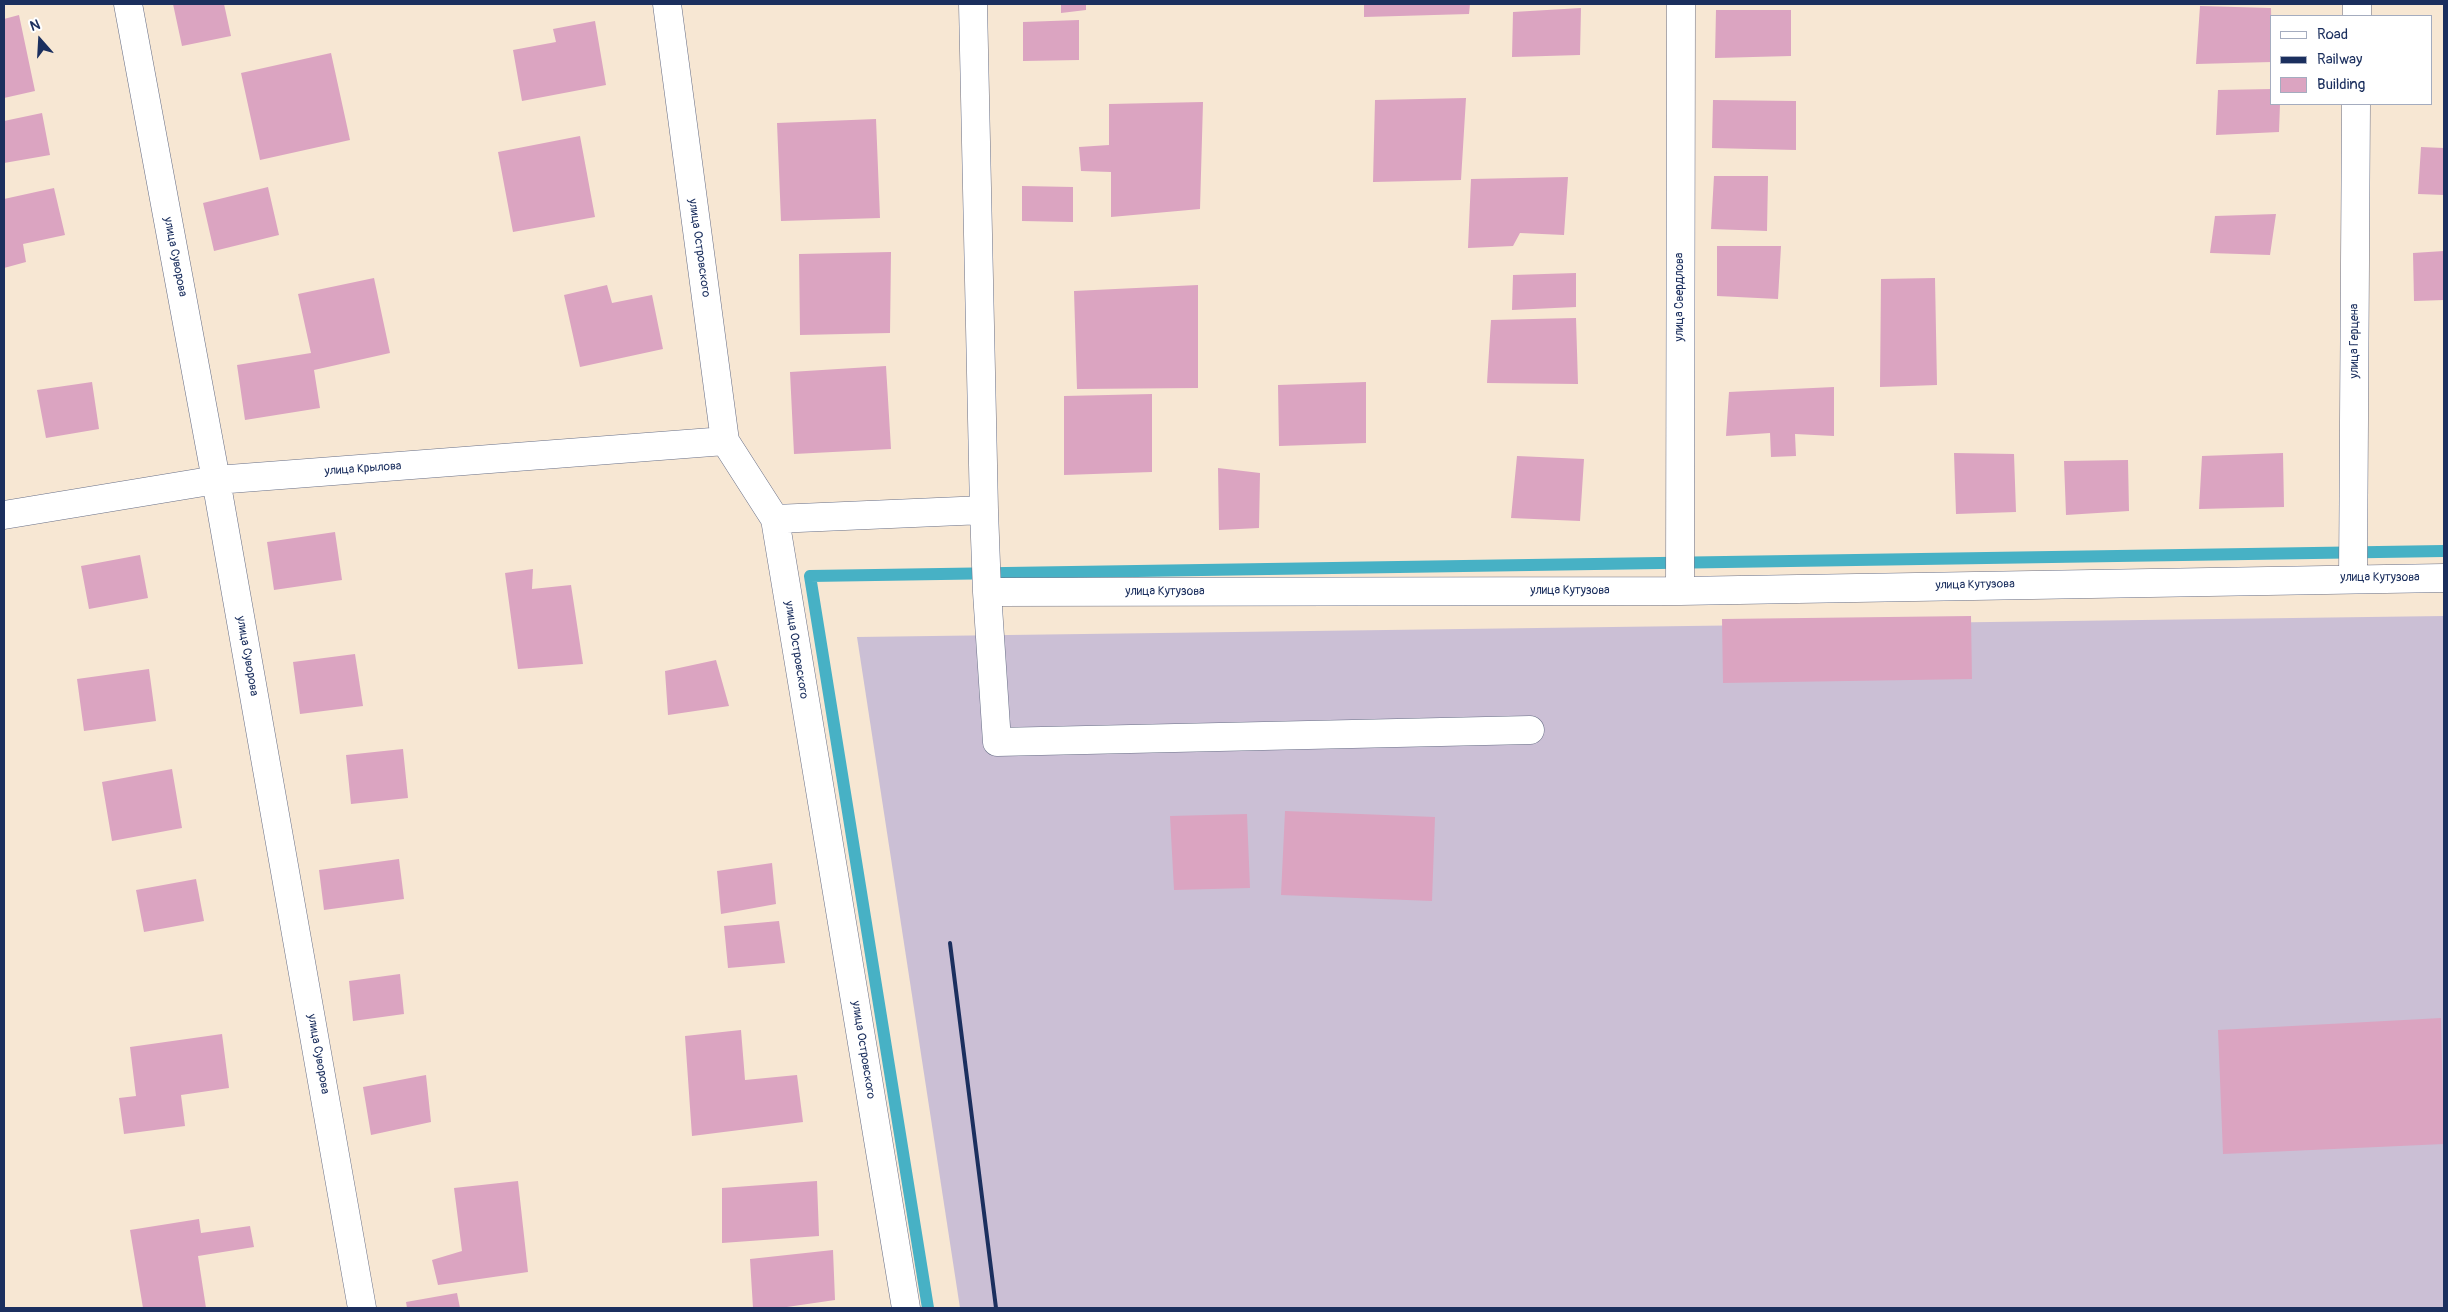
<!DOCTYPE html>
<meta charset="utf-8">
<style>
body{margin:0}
#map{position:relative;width:2448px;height:1312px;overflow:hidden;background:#f7e7d3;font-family:Pangolin,sans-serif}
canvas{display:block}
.frame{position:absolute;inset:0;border:5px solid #1b2f5e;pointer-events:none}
.legend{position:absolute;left:2270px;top:15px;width:162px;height:90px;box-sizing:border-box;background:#fff;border:1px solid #a4acbf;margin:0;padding:6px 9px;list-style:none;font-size:15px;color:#1b2f5e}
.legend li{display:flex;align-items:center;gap:10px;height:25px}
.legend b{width:25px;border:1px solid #a4acbf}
.north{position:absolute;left:15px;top:15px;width:50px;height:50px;-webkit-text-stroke:4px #fff;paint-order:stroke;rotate:341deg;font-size:14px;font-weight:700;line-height:20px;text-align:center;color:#1b2f5e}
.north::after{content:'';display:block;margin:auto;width:18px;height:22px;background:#1b2f5e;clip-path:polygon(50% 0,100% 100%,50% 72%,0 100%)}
</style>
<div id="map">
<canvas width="2448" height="1312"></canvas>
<div class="frame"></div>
<ul class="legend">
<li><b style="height:6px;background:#fff"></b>Road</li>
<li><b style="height:6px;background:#1b2f5e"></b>Railway</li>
<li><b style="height:14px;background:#dba4c1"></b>Building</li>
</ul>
<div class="north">N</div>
</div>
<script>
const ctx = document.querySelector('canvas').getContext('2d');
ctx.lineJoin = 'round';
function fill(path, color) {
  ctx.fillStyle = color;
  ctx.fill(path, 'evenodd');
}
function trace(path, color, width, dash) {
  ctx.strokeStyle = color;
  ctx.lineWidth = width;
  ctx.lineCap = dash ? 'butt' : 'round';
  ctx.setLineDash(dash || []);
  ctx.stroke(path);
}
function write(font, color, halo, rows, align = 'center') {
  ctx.font = font + ' Pangolin,sans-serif';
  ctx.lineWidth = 5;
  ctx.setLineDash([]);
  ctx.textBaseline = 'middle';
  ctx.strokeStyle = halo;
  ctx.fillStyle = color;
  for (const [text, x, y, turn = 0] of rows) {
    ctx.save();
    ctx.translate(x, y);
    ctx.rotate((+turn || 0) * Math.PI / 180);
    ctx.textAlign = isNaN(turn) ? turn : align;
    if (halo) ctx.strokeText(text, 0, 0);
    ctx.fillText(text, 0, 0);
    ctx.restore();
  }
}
fill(new Path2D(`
 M2444,616V1308H960L857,637Z`), '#cbbfd5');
trace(new Path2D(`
 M928,1308L810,576L2444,551`), '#47b1c5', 12);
fill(new Path2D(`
 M173,4H224L231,36L182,46Z
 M1061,4H1086V10L1061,13Z
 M1364,4H1470L1469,14L1364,17Z
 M2200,6L2271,8L2272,62L2196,64Z
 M1581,8L1580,55L1512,57L1513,12Z
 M1716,10H1791V56L1715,58Z
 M19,15L35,91L4,98V19Z
 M1079,20V60L1023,61V22Z
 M595,21L606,85L522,101L513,50L556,42L553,29Z
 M331,53L350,140L260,160L241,73Z
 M2272,89V104H2280L2279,132L2216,135L2218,90Z
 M1466,98L1461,180L1373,182L1375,100Z
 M1713,100L1796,101V150L1712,148Z
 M1203,102L1200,209L1111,217V172L1081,171L1079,147L1109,145V104Z
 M42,113L50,155L4,163V121Z
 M876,119L880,218L781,221L777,123Z
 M580,136L595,217L513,232L498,152Z
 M2421,147L2444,148V195L2418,194Z
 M1714,176H1768L1767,231L1711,229Z
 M1568,177L1564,235L1520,233L1513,246L1468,248L1471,179Z
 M1022,186L1073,187V222L1022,221Z
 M268,187L279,235L214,251L203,203Z
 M54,188L65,235L23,244L26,262L4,268V199Z
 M2276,214L2270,255L2210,253L2215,216Z
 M1717,246H1781L1778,299L1717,296Z
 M2444,251V300L2414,301L2413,253Z
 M891,252L890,333L800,335L799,254Z
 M1576,273V307L1512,310L1513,275Z
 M374,278L390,353L314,370L320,408L245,420L237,365L311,353L298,294Z
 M1935,278L1937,385L1880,387L1881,279Z
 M607,285L612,303L652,295L663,349L580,367L564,295Z
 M1198,285V388L1077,389L1074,291Z
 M1576,318L1578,384L1487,383L1491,320Z
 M886,366L891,449L794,454L790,372Z
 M92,382L99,429L46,438L37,390Z
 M1366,382V443L1279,446L1278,385Z
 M1834,387V436L1795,434L1796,456L1771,457L1770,433L1726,436L1729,392Z
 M1152,394V472L1064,475V396Z
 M1954,453L2014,454L2016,512L1956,514Z
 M2283,453L2284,507L2199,509L2202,456Z
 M1517,456L1584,459L1580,521L1511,518Z
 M2128,460L2129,511L2066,515L2064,461Z
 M1218,468L1260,473L1259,528L1219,530Z
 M335,532L342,580L274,590L267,542Z
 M140,555L148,598L89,609L81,566Z
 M533,569L532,589L571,585L583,664L518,669L505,573Z
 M1971,616L1972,679L1723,683L1722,619Z
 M355,654L363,706L300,714L293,662Z
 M716,660L729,706L668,715L665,671Z
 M149,669L156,721L84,731L77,679Z
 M403,749L408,798L351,804L346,755Z
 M172,769L182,828L112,841L102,782Z
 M1285,811L1435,817L1432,901L1281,895Z
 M1247,814L1250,888L1174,890L1170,816Z
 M399,859L404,899L324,910L319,870Z
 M772,863L776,904L721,914L717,871Z
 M196,879L204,921L144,932L136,890Z
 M779,921L785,963L728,968L724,926Z
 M400,974L404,1014L353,1021L349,981Z
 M2441,1018L2444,1144L2223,1154L2218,1030Z
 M741,1030L745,1080L797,1075L803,1122L692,1136L685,1036Z
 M222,1034L229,1088L181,1095L185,1126L124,1134L119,1098L136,1096L130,1047Z
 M426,1075L431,1122L371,1135L363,1087Z
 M518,1181L528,1272L438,1285L432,1260L462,1251L454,1188Z
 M817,1181L819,1236L722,1243V1188Z
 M199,1219L201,1233L250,1226L254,1247L198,1256L206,1308H143L130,1230Z
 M833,1250L835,1300L780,1308H753L750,1259Z
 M457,1293L460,1308H407L406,1302Z`), '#dba4c1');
const minor = new Path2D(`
 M128,4L216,480L362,1308
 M667,4L725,441L775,519L906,1308
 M973,4L984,510
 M2357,16V4
 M4,515L216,480L725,441
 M775,519L984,510L987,592L1680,591L2444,578
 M2353,578L2356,104
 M1680,591L1681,4
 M987,592L997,742L1530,730`);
trace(minor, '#686f87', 29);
trace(minor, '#fff', 28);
trace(new Path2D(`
 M950,943L996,1308`), '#1b2f5e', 4);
write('12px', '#1b2f5e', '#fff', [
 ["улица Островского",699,248,82],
 ["улица Суворова",175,257,79],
 ["улица Свердлова",1680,297,-90],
 ["улица Герцена",2355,341,-90],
 ["улица Крылова",363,469,-4],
 ["улица Кутузова",2380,578],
 ["улица Кутузова",1975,585,-1],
 ["улица Кутузова",1570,591],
 ["улица Кутузова",1165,592],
 ["улица Островского",796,650,81],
 ["улица Суворова",247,656,80],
 ["улица Островского",863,1050,81],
 ["улица Суворова",318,1054,80]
]);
</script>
